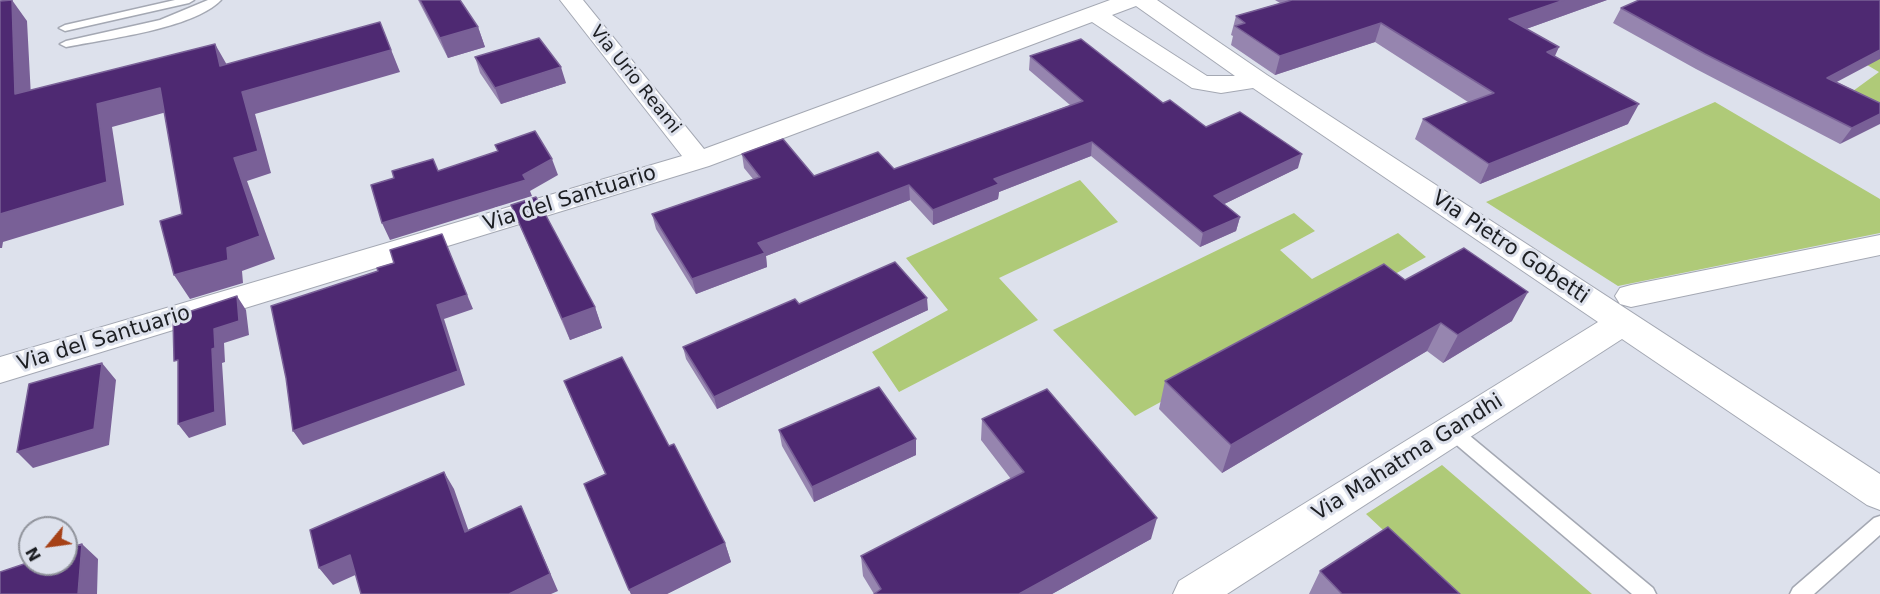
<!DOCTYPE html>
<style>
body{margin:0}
#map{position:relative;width:1880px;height:594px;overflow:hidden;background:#dde1ec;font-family:"DejaVu Sans",sans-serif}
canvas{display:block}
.north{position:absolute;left:18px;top:516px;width:60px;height:60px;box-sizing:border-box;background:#dde1ec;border:2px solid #90939b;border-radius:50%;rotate:241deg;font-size:16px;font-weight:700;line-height:24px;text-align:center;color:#1c1e22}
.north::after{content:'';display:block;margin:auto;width:21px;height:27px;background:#a64117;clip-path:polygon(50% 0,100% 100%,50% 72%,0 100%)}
</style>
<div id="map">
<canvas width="1880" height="594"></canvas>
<div class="north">N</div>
</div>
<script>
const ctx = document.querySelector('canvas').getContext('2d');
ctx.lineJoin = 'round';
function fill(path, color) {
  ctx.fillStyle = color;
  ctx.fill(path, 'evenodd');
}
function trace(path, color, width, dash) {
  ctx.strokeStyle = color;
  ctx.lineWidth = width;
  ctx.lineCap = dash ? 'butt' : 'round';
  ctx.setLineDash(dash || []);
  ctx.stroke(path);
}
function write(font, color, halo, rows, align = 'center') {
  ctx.font = font + ' "DejaVu Sans",sans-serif';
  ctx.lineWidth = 6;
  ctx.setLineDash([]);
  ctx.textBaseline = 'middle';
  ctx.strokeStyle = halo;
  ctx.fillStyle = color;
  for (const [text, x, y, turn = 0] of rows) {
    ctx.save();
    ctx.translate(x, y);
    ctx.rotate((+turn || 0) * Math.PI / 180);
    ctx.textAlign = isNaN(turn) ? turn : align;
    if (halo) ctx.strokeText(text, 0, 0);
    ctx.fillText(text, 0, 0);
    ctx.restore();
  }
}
fill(new Path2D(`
 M1880,52V106L1853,91L1879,72L1862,62Z
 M1715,102L1880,199V233L1618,286L1486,202Z
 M1080,180L1118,222L999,278L1038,320L899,392L872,352L948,310L906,258Z
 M1294,213L1315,231L1280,250L1312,279L1398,233L1426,257L1135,416L1053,330Z
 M1442,465L1592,594H1451L1366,514Z`), '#afca78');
const lane = new Path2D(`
 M175,0H194L189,3L65,31L59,28L65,25Z
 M208,0H221C193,29 106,39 66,47L60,44L66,41L160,20Z
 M1452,424L1458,426L1653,588L1656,594H1632L1446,436L1444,431L1446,426Z
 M1880,516V535L1814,594H1790L1793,588L1874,518Z`);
const street = new Path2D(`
 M560,0H583L704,149L1110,0H1157L1267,75L1880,474V510L1867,505L1622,339L1227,594H1173L1179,581L1598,322L1253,88L1221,93L1192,88L1092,22L709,166L0,383V357L682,156ZM1136,6L1235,76H1207L1112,15Z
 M1880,235V255L1631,307L1620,304L1615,296L1620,288L1631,285Z`);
trace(lane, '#a4a8b3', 3);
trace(street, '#a4a8b3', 2);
fill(lane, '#fff');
fill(street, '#fff');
fill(new Path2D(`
 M418,0H460L478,27L485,47L448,58Z
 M1275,0H1607L1526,29L1628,124L1480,184L1415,139L1423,119L1468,102L1375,42L1275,75L1231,45L1233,36L1231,35L1236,16L1280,3Z
 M1621,8L1837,82L1880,103L1840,144L1696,69L1613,23Z
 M1030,56L1163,103L1206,127L1298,168L1224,204L1240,217L1236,231L1200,247L1091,156L999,192L998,199L933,225L910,200L766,256L767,267L696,294L656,229L652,214L753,179L744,168L742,154L814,176L894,169L1070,105L1029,70Z
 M475,57L566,83L501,104L480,73Z
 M511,205L595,307L602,328L570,340L520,226Z
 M1405,280L1512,321L1443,363L1427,351L1222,473L1159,409L1165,381Z
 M799,304L928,310L717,409L686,359L683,347Z
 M564,381L669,446L725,543L731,562L667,594H631L584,484L605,474L572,401Z
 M982,419L1151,539L1052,594H874L863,576L861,556L1011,479L981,440Z
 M779,430L916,455L814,502L782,446Z
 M1320,571L1460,594H1309Z`), '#9685af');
fill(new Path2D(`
 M12,0L27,21L32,116L15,94Z
 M1564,0H1607L1501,38L1509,19Z
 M380,22L400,72L255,114L271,173L247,181L275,259L242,271L243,283L190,299L174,275L227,248L234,158L242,92Z
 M1381,23L1375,42L1275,75L1280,56Z
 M478,27L485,47L448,58L440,38Z
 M215,44L227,65L220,66Z
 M1559,47L1550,67L1547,52Z
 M1880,50V59L1816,93L1827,78Z
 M561,67L566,83L501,104L495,88Z
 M160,88L174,110L112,127L124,205L3,242L2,248H0V214L97,104Z
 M1639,104L1628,124L1480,184L1489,164Z
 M1880,114V124L1840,144L1852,128Z
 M1092,142L1091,156L999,192L998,199L933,225V210L994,179Z
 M1302,154L1298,168L1210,211L1214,196Z
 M552,159L558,175L530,191L532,196L390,240L382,223L523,175Z
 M909,185L910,200L766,256L767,267L696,294L692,279L758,243Z
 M1240,217L1236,231L1200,247L1203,233Z
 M442,234L473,309L444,319L465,385L303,445L293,431L437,305Z
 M1528,292L1512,321L1443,363L1458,335Z
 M237,296L246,310L249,335L224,343L225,362L222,363L226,425L189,438L178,424L212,349L214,329Z
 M927,298L928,310L717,409L714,397Z
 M595,307L602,328L570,340L562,319Z
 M1441,323L1427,351L1222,473L1231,445Z
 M102,363L116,380L109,445L33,468L17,452Z
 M916,439V455L814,502L812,487Z
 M444,472L454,489L475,549L465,532Z
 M521,506L529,524L558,591L551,594H509Z
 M1157,518L1151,539L1052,594H1019Z
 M725,543L731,562L667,594H631L629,590Z
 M82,544L98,559L97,594H78Z
 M350,555L362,572L333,585L319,568Z`), '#796097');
const building = new Path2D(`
 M12,0L15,94L215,44L220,66L380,22L391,50L242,92L258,151L234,158L260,236L227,248L228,260L174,275L160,221L182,214L160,88L97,104L107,182L0,214V1Z
 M420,0H460L478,27L440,38Z
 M1292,0H1564L1509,19L1559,47L1547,52L1639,104L1489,164L1423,119L1494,93L1381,23L1280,56L1235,26L1245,23L1236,16Z
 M1639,0H1880V50L1827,78L1880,103V114L1852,128L1705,54L1621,8Z
 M539,38L561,67L495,88L475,57Z
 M1081,39L1163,103L1170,100L1206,127L1240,112L1302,154L1214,196L1240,217L1203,233L1092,142L994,179L999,184L933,210L909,185L758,243L765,253L692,279L652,214L760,177L742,154L783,139L814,176L878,152L894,169L1083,101L1030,56Z
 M535,131L552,159L523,175L526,180L382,223L371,185L394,178L392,171L433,159L438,171L498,151L495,145Z
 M536,197L595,307L562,319L511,205Z
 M442,234L467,295L437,305L458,371L293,431L286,378L271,306L378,271L377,268L394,263L390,250Z
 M1464,248L1528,292L1458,335L1441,323L1231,445L1165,381L1384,264L1405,280Z
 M895,262L927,298L714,397L683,347L795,299L799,304Z
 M237,296L239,321L214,329L215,348L212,349L215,412L178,424V360L174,361L173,317Z
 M622,357L669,446L674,444L725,543L629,590L584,484L606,474L564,381Z
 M102,363L94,429L17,452L29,384Z
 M879,387L916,439L812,487L779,430Z
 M1047,389L1157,518L1019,594H874L881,589L861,556L1024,472L982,419Z
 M444,472L465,532L521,506L550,574L509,594H361L350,555L319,568L310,530Z
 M1388,527L1460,594H1342L1320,571Z
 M82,544L78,594H0V572L30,562V564H66V549Z`);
fill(building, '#4e2972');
trace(building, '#796097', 1.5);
write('18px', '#1c1e22', '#dde1ec', [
 ["Via Urio Reami",635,80,51]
]);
write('21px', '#1c1e22', '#dde1ec', [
 ["Via del Santuario",570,199,-17],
 ["Via Pietro Gobetti",1510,248,34],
 ["Via del Santuario",104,339,-17],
 ["Via Mahatma Gandhi",1408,458,-32]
]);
</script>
